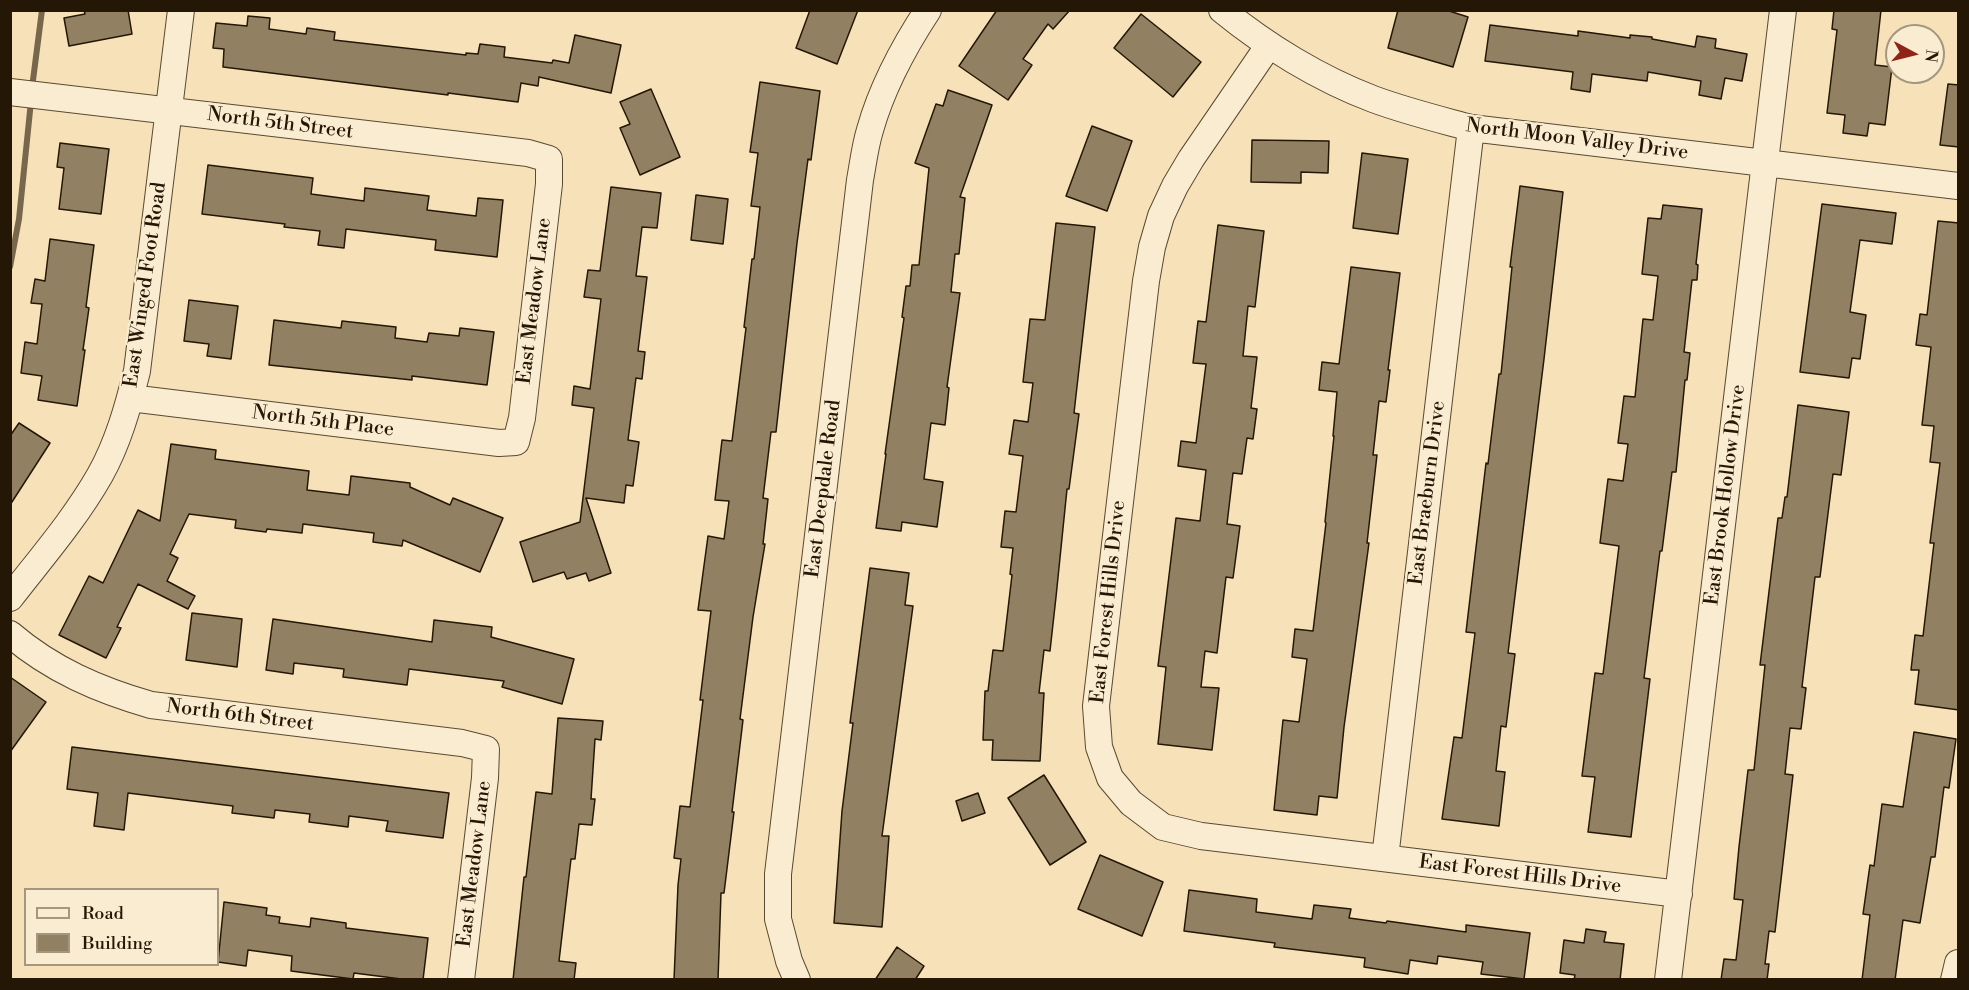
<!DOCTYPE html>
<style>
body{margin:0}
#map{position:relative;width:1969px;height:990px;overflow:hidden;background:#f7e1b8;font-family:"Libre Bodoni",serif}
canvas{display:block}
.frame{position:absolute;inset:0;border:12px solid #241706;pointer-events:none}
.legend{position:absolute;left:24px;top:888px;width:195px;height:78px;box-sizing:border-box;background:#faecd1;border:2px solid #a49780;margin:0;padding:8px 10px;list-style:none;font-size:18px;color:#241706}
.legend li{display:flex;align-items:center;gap:12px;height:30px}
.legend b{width:30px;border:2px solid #a49780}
.north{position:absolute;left:1885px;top:24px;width:60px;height:60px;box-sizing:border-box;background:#faecd1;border:2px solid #a49780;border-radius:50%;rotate:97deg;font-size:16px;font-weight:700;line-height:24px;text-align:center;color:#241706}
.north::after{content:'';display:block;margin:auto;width:21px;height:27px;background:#8f2418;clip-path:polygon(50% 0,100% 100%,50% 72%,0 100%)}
</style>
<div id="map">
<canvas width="1969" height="990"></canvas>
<div class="frame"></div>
<ul class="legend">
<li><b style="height:8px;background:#faecd1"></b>Road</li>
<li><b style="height:16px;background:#928063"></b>Building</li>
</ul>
<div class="north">N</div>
</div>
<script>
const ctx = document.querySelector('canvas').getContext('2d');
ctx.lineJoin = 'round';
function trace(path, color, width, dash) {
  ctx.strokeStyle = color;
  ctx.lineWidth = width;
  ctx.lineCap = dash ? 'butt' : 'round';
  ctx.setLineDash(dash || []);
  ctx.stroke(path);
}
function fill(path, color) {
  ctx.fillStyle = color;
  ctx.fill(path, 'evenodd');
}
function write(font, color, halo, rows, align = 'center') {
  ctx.font = font + ' "Libre Bodoni",serif';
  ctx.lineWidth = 4.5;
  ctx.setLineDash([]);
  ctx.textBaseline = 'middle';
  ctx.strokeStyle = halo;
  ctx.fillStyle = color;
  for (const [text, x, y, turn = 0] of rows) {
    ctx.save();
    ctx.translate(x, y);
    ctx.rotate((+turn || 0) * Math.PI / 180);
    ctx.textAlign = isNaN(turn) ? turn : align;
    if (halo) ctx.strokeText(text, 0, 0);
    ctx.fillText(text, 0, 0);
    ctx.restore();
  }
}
trace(new Path2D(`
 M32,88L42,10
 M10,267L19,219L31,101`), '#77674c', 6);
const building = new Path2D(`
 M84,10H128L132,34L69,46L64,18L85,14Z
 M810,10H858L837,64L796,48Z
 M997,10H1070L1053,29L1048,24L1023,59L1032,65L1008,100L959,66Z
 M1398,10H1446L1468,17L1453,67L1388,48Z
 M1834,10H1881L1875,65L1892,67L1885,125L1869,123L1867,136L1843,133L1845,115L1827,113L1837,30L1832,29Z
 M1141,14L1201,62L1173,97L1114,48Z
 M248,16L270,18L269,29L306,34L307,28L335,32L334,40L466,55V53L478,54L480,44L505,47L504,57L552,63L553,60L569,63L575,35L621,45L611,93L539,77L538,86L521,83L518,102L448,93V95L223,67L224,49L213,48L216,23L247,26Z
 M1490,25L1578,36V31L1630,38V35L1652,37V39L1695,47L1697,36L1716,39L1715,48L1747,54L1742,81L1725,78L1721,99L1699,95L1701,81L1648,72L1647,81L1592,74L1590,92L1571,89L1573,72L1485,61Z
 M760,82L820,91L811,160L808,159L797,243L776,432H771L763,498L768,499L763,544H765L753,617L740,719L743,720L732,812H734L724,893H721L718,980H674L678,885L681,859L674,858L680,806L690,807L703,700H700L711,611L698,610L708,536L724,539L729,501L715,500L722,440L732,441L746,328L744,327L752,259H754L760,207L751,206L758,153L750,152Z
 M1948,84L1959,85V147L1940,145Z
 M651,89L680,157L640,175L620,128L630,124L620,102Z
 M948,90L992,105L960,197L965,198L959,254H955L951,292L960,293L947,387L949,388L945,425L931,423L924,479L943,482L937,527L902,522L901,531L876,528L886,454H885L904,318L902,317L906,286H910L912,265H919L929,168L915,163L936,104L943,106Z
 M1092,126L1132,141L1107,211L1066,196Z
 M1252,140L1329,141L1328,173L1301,172V183L1251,182Z
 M60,143L109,149L101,214L59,209L64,168L57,167Z
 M1362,153L1408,159L1398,234L1353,228Z
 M208,165L313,178L311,194L364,201L365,188L429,196L427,210L476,216L478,198L503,200L497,257L435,250L436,240L346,229L344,248L318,245L320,231L284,227L285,224L202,214Z
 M1520,186L1563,192L1544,359L1508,653L1515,654L1506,727L1501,726L1496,771L1505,772L1499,826L1442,819L1454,737L1462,738L1475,633L1466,632L1486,463L1488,464L1499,374H1501L1512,267H1510Z
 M611,187L661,193L657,228L642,227L636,276L647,277L638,351L645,352L642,379L636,378L628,440L639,442L633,486L626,485L624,503L586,498L611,573L589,581L586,573L567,579L564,572L533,582L520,542L580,522L594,408L572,405L574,386L590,389L601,299L584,297L588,270L600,271Z
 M696,195L728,199L723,244L691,240Z
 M1822,204L1896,213L1892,244L1860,240L1850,312L1866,315L1860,359L1852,358L1849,378L1800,372Z
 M1663,205L1702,209L1696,264L1698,265L1697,280H1692L1684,352L1690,353L1687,380H1685L1676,472H1672L1662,551H1660L1644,678L1650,679L1631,837L1588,832L1595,777L1582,776L1595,673L1603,674L1619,546L1600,543L1608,479L1623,481L1628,444L1618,443L1624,396L1635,397L1643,319L1653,320L1658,276L1642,274L1648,218L1661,219Z
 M1938,221L1959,223V710L1915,704L1919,670H1911L1915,635L1923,636L1934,543H1930L1940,463L1930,462L1934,426L1922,425L1931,347L1916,345L1920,314L1927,315Z
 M1056,223L1095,227L1074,413L1079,414L1069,489H1067L1056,597L1050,651L1044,650L1039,693H1044L1040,761L992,760L993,740H983L985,691H988L993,650L1003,651L1012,575L1010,574L1013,548L1001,547L1005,511L1016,512L1023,456L1009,454L1014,420L1028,422L1033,383L1023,382L1030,319L1045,320Z
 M1218,225L1264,231L1255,307L1248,306L1243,356L1257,357L1251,408L1257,409L1253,439L1247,438L1242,474L1233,473L1227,524L1240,526L1233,578L1226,577L1217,653L1205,651L1201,687L1219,688L1212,750L1158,744L1166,667L1158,666L1176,518L1200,521L1206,470L1178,466L1181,441L1196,443L1206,364L1193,363L1198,321L1206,322Z
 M50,239L94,245L86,307L89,308L83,350H85L77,406L38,400L42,376L21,373L25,342L37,344L42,304L31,303L35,279L45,281Z
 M1351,267L1400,273L1388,370H1390L1386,402L1379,401L1373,455H1377L1367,543H1369L1344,727L1337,798L1319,796L1317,815L1274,810L1283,720L1299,722L1307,659L1292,657L1295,629L1313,631L1326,523L1325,522L1334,436H1333L1337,392L1319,390L1322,362L1339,364Z
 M189,300L238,306L231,359L207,356L209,344L184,341Z
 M274,320L341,328L342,321L396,327L395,338L427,342L429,333L459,336L460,328L494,332L487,385L412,376V380L269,365Z
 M1798,405L1849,412L1841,475L1833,474L1820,577H1815L1802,687L1806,688L1801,729L1790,728L1785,774L1793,775L1775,932L1769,931L1765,964H1769L1767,980H1721L1724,959L1736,960L1743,900L1734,899L1739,847L1748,770H1754L1765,665H1760L1778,518H1782L1785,497H1787Z
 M19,423L50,443L10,505V436Z
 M171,444L216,450L215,459L309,471L307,490L349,495L351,476L410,483V487L450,505L453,498L503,518L480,572L403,540L402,546L373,542L374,533L303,524L302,533L267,529L266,532L235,528L236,520L189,514L170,554L178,558L167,581L195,596L188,609L138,584L117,627L121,628L106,658L59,635L89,576L103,583L138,510L160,521Z
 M870,568L909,573L905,605L913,606L882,836H889L882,927L834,923L842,811L853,723H850Z
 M192,613L242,619L237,667L186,660Z
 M273,619L432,642L434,620L492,627L491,637L574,659L562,704L502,687L504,681L409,669L407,685L343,677L344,669L294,663L293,674L266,670Z
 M10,677L46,702L10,752Z
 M558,718L603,721L601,740L595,739L591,799H595L592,825L579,824L575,859H571L559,961L576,963L574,980H513L524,877H526L536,792L552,794Z
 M1914,732L1956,739L1949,788L1944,787L1935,857H1931L1920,923L1903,920L1895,980H1862L1870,915L1863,914L1870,865L1874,866L1882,804L1903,807Z
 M72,747L449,793L443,838L386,831L388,821L349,816L348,827L309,822L310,814L275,810L274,818L232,813L233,806L128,793L124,830L94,826L98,793L67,789Z
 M1044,775L1086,842L1050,865L1008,798Z
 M978,793L985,813L962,821L956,801Z
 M1100,855L1163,882L1142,936L1078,909Z
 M1189,890L1257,899L1256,912L1312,919L1314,905L1351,909L1349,918L1386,923L1387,921L1466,932V925L1530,933L1524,979L1481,974L1483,962L1438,956L1437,964L1410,960L1408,974L1364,967L1365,958L1274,947L1275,943L1184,931Z
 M224,902L267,908L266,915L280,917L279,923L310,927L311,918L346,923V928L428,938L423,980H409L354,973L353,979L291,971L292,956L248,950L246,966L218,962Z
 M1586,929L1606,932L1604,942L1624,944L1620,980H1574L1575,975L1560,973L1564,940L1584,943Z
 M897,947L924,966L915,980H875Z`);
fill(building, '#928063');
trace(building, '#241706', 1.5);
const minor = new Path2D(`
 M1222,10C1266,46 1320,79 1373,99C1405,111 1438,119 1471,128L1958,186
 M1269,45L1191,159L1175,186L1161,216L1152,247L1146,281L1096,706L1099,747L1110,778L1131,803L1163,827L1201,836L1679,894
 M10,92L528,153L549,159V184L522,418L516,442L499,443L130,398
 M10,598C41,558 75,519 100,475C118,443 128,407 137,371L181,10
 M10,634C52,670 99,690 151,705L462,743L486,749L485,778L461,980
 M1385,858L1471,128
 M797,980L789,961L778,919V874L860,180C863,164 865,146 870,130C882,87 903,48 928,10
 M1668,980L1783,10
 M1954,980L1958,963`);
trace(minor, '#594a32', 28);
trace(minor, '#faecd1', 26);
write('20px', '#241706', '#faecd1', [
 ["North 5th Street",280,124,7],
 ["North Moon Valley Drive",1577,140,7],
 ["East Winged Foot Road",146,285,-82],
 ["East Meadow Lane",535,301,-83],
 ["North 5th Place",323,422,7],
 ["East Deepdale Road",824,489,-83],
 ["East Braeburn Drive",1428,493,-83],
 ["East Brook Hollow Drive",1726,495,-83],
 ["East Forest Hills Drive",1109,602,-84],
 ["North 6th Street",240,716,7],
 ["East Meadow Lane",475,864,-83],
 ["East Forest Hills Drive",1520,875,7]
]);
</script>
